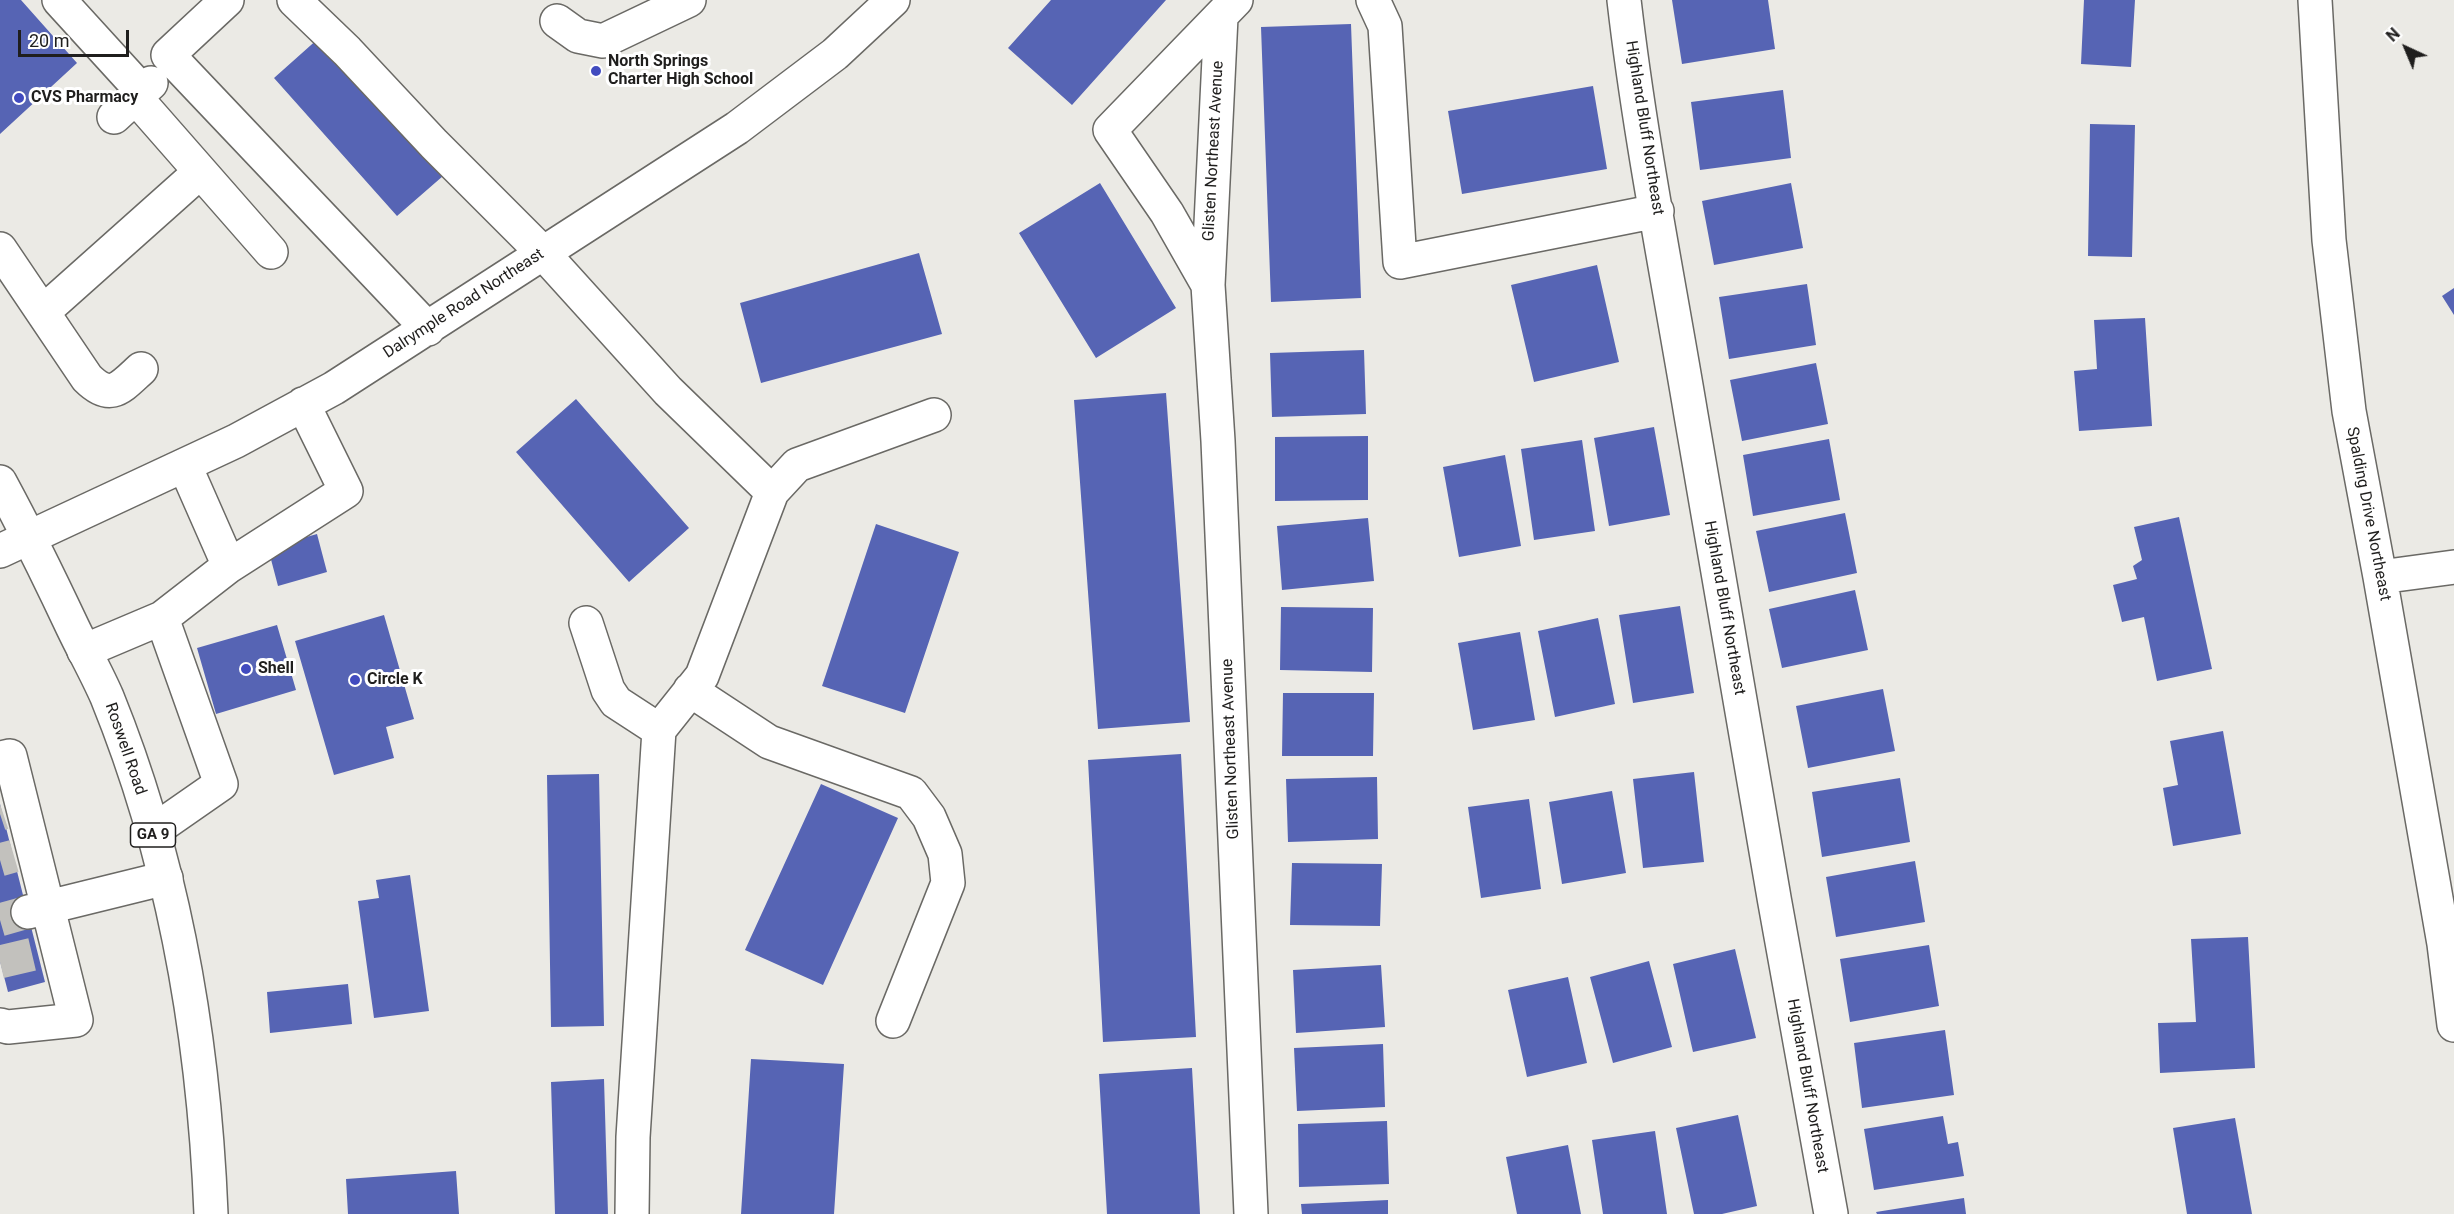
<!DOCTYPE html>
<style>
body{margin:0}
#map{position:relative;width:2454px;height:1214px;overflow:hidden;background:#ebeae5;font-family:Roboto,sans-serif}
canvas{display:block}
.north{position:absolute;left:2376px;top:18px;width:60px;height:60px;-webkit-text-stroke:4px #fff;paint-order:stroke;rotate:316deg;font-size:16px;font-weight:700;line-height:24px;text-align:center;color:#1f1e1d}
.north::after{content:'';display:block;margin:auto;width:21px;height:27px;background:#1f1e1d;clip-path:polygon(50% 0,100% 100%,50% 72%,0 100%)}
.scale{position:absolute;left:18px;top:30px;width:111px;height:27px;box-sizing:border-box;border:3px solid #1f1e1d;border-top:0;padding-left:8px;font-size:18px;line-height:21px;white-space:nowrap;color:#1f1e1d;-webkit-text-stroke:4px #fff;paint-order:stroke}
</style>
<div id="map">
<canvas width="2454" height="1214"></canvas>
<div class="north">N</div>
<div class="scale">20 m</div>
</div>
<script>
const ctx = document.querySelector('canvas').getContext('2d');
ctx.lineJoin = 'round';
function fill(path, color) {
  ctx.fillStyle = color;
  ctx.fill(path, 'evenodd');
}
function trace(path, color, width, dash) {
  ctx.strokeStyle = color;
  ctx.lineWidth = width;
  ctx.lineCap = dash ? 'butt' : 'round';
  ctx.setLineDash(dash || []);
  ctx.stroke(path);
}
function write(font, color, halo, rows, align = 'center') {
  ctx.font = font + ' Roboto,sans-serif';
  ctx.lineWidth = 6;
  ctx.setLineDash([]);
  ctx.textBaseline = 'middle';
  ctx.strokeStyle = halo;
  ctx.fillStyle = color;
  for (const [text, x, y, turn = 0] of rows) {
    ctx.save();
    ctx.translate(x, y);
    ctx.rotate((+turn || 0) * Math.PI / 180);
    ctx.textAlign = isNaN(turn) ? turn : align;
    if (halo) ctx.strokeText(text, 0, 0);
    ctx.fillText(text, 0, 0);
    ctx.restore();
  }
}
fill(new Path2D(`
 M0,0H21L77,63L0,134Z
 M1051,0H1166L1072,105L1008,48Z
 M1672,0H1768L1775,49L1682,64Z
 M2084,0H2135L2131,67L2081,64Z
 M1351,24L1361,298L1271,302L1261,27Z
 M320,37L443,176L397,216L274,78Z
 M1593,86L1607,169L1462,194L1448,111Z
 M1783,90L1791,158L1700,170L1691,102Z
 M2090,124L2135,125L2132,257L2088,256Z
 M1100,183L1176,308L1096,358L1019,233Z
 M1791,183L1803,248L1714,265L1702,201Z
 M919,253L942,334L761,383L740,303Z
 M1597,265L1619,362L1534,382L1511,285Z
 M1807,284L1816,345L1729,359L1719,297Z
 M2454,288V315L2442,296Z
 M2145,318L2152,426L2079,431L2074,371L2097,369L2094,320Z
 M1364,350L1366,414L1272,417L1270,353Z
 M1816,363L1828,424L1742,441L1730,380Z
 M1166,393L1190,722L1098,729L1074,400Z
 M576,399L689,528L629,582L516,452Z
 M1654,427L1670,515L1609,526L1594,438Z
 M1368,436V500L1275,501V437Z
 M1829,439L1840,500L1753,516L1743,455Z
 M1582,440L1595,531L1534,540L1521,449Z
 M1505,455L1521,546L1459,557L1443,467Z
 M1845,513L1857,573L1769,592L1756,531Z
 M2179,517L2212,669L2157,681L2144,617L2122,622L2113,585L2137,579L2133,566L2142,560L2134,527Z
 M1368,518L1374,581L1282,590L1277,526Z
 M876,524L959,552L905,713L822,686Z
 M317,534L327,572L278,586L268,548Z
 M1855,590L1868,650L1782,668L1769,609Z
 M1680,606L1694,693L1633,703L1619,615Z
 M1281,607L1373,608L1372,672L1280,670Z
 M384,615L414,719L386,727L394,758L334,775L295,641Z
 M1598,618L1615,704L1555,717L1538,631Z
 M277,625L296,690L216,714L197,648Z
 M1520,632L1535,720L1473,730L1458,643Z
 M1883,689L1895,751L1808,768L1796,706Z
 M1283,693H1374L1373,756H1282Z
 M2223,731L2241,834L2173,846L2163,788L2178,785L2170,741Z
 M1181,754L1196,1037L1103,1042L1088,760Z
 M1694,772L1704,862L1643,868L1633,779Z
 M599,774L604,1026L551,1027L547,775Z
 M1377,777L1378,839L1288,842L1286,779Z
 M1900,778L1910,842L1822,857L1812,792Z
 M821,784L898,818L823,985L745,950Z
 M1612,791L1626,873L1562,884L1549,802Z
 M1529,799L1541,889L1481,898L1468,807Z
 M0,804L45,982L8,992L0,961Z
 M1915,861L1925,922L1836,937L1826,877Z
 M1292,863L1382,864L1380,926L1290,925Z
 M410,875L429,1011L374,1018L358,901L379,898L376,880Z
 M2248,937L2255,1068L2160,1073L2158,1023L2196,1022L2191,939Z
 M1929,945L1939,1006L1850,1022L1840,959Z
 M1735,949L1756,1038L1693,1052L1673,964Z
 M1649,961L1672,1047L1613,1063L1590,977Z
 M1381,965L1385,1027L1296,1033L1293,970Z
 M1568,977L1587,1063L1527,1077L1508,990Z
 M348,984L352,1024L270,1033L267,992Z
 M1945,1030L1954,1095L1862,1108L1854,1043Z
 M1383,1044L1385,1107L1297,1111L1294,1048Z
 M751,1059L844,1064L834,1214H741Z
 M1192,1068L1200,1214H1107L1099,1074Z
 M604,1079L608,1214H555L551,1082Z
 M1738,1115L1757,1206L1722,1214H1694L1676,1128Z
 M1943,1116L1948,1144L1958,1142L1964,1176L1874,1190L1864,1129Z
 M2235,1118L2252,1214H2187L2173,1128Z
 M1387,1121L1389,1184L1299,1187L1298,1124Z
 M1655,1131L1667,1214H1603L1592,1140Z
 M1568,1145L1581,1214H1517L1506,1157Z
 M456,1171L459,1214H348L346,1179Z
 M1964,1198L1966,1214H1877L1876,1212Z
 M1388,1200V1214H1302L1301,1204Z`), '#5664b4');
trace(new Path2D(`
 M0,814L3,813
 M0,860L14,856
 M0,920L28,912
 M0,962L38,953`), '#c2c1bd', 33, [33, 16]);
const minor = new Path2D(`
 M59,0L142,91
 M227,0L168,55L428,329
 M294,0L347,51L434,144L543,253L668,391L772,492L702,676L659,730L633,1137L632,1214
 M1373,0L1385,26L1400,262L1657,211
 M1624,0C1640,139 1668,277 1691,415C1736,682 1782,948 1831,1214
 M2315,0L2329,240L2349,411L2380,577L2444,944L2454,1025
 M1221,17L1208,285L1218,441L1251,1214
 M557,21L578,36L603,41L689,0
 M136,98L271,252
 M114,117L151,83
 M0,249L87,378C111,402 121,387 141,369
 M1208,285L1167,213L1110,130L1236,0
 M43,312L200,172
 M772,492L797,465L934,415
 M0,551L236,441L334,388L737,128L835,54L893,0
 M229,566L346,491L303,404
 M2380,577L2454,567
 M162,618L229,566L185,466
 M586,623L608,690L616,702L659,730
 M84,651L162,618L221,784L152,832
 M690,690L769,742L911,793L929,817L945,854L948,883L893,1021
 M0,758L10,756L76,1020L8,1027L0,1025
 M28,912L166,878`);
const major = new Path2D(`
 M0,482C26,530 50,579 73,628C84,651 97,674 107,697C174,862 204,1037 211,1214`);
trace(minor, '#6a6965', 36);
trace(major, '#6a6965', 36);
trace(minor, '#fff', 33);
trace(major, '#fff', 33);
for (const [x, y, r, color] of [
 [596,71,6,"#414bbf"],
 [19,98,6,"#414bbf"],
 [246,669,6,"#414bbf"],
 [355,680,6,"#414bbf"]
]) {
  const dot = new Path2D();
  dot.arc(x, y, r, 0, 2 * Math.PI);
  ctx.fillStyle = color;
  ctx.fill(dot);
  trace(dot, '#fff', 2);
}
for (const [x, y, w] of [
 [153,835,45]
]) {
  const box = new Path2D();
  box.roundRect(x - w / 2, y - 12, w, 24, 4.5);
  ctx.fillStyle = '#fff';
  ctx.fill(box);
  trace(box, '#1f1e1d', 1.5);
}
write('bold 15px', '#1f1e1d', null, [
 ["GA 9",153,835]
]);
write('bold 16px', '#1f1e1d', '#fff', [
 ["North Springs",608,62],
 ["Charter High School",608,80],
 ["CVS Pharmacy",31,98],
 ["Shell",258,669],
 ["Circle K",367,680]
], 'left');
write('16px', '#1f1e1d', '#fff', [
 ["Highland Bluff Northeast",1644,128,81],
 ["Glisten Northeast Avenue",1214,151,-87],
 ["Dalrymple Road Northeast",464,304,-33],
 ["Spalding Drive Northeast",2368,514,79],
 ["Highland Bluff Northeast",1724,608,80],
 ["Roswell Road",125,749,71],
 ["Glisten Northeast Avenue",1231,749,-92],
 ["Highland Bluff Northeast",1807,1086,80]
]);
</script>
